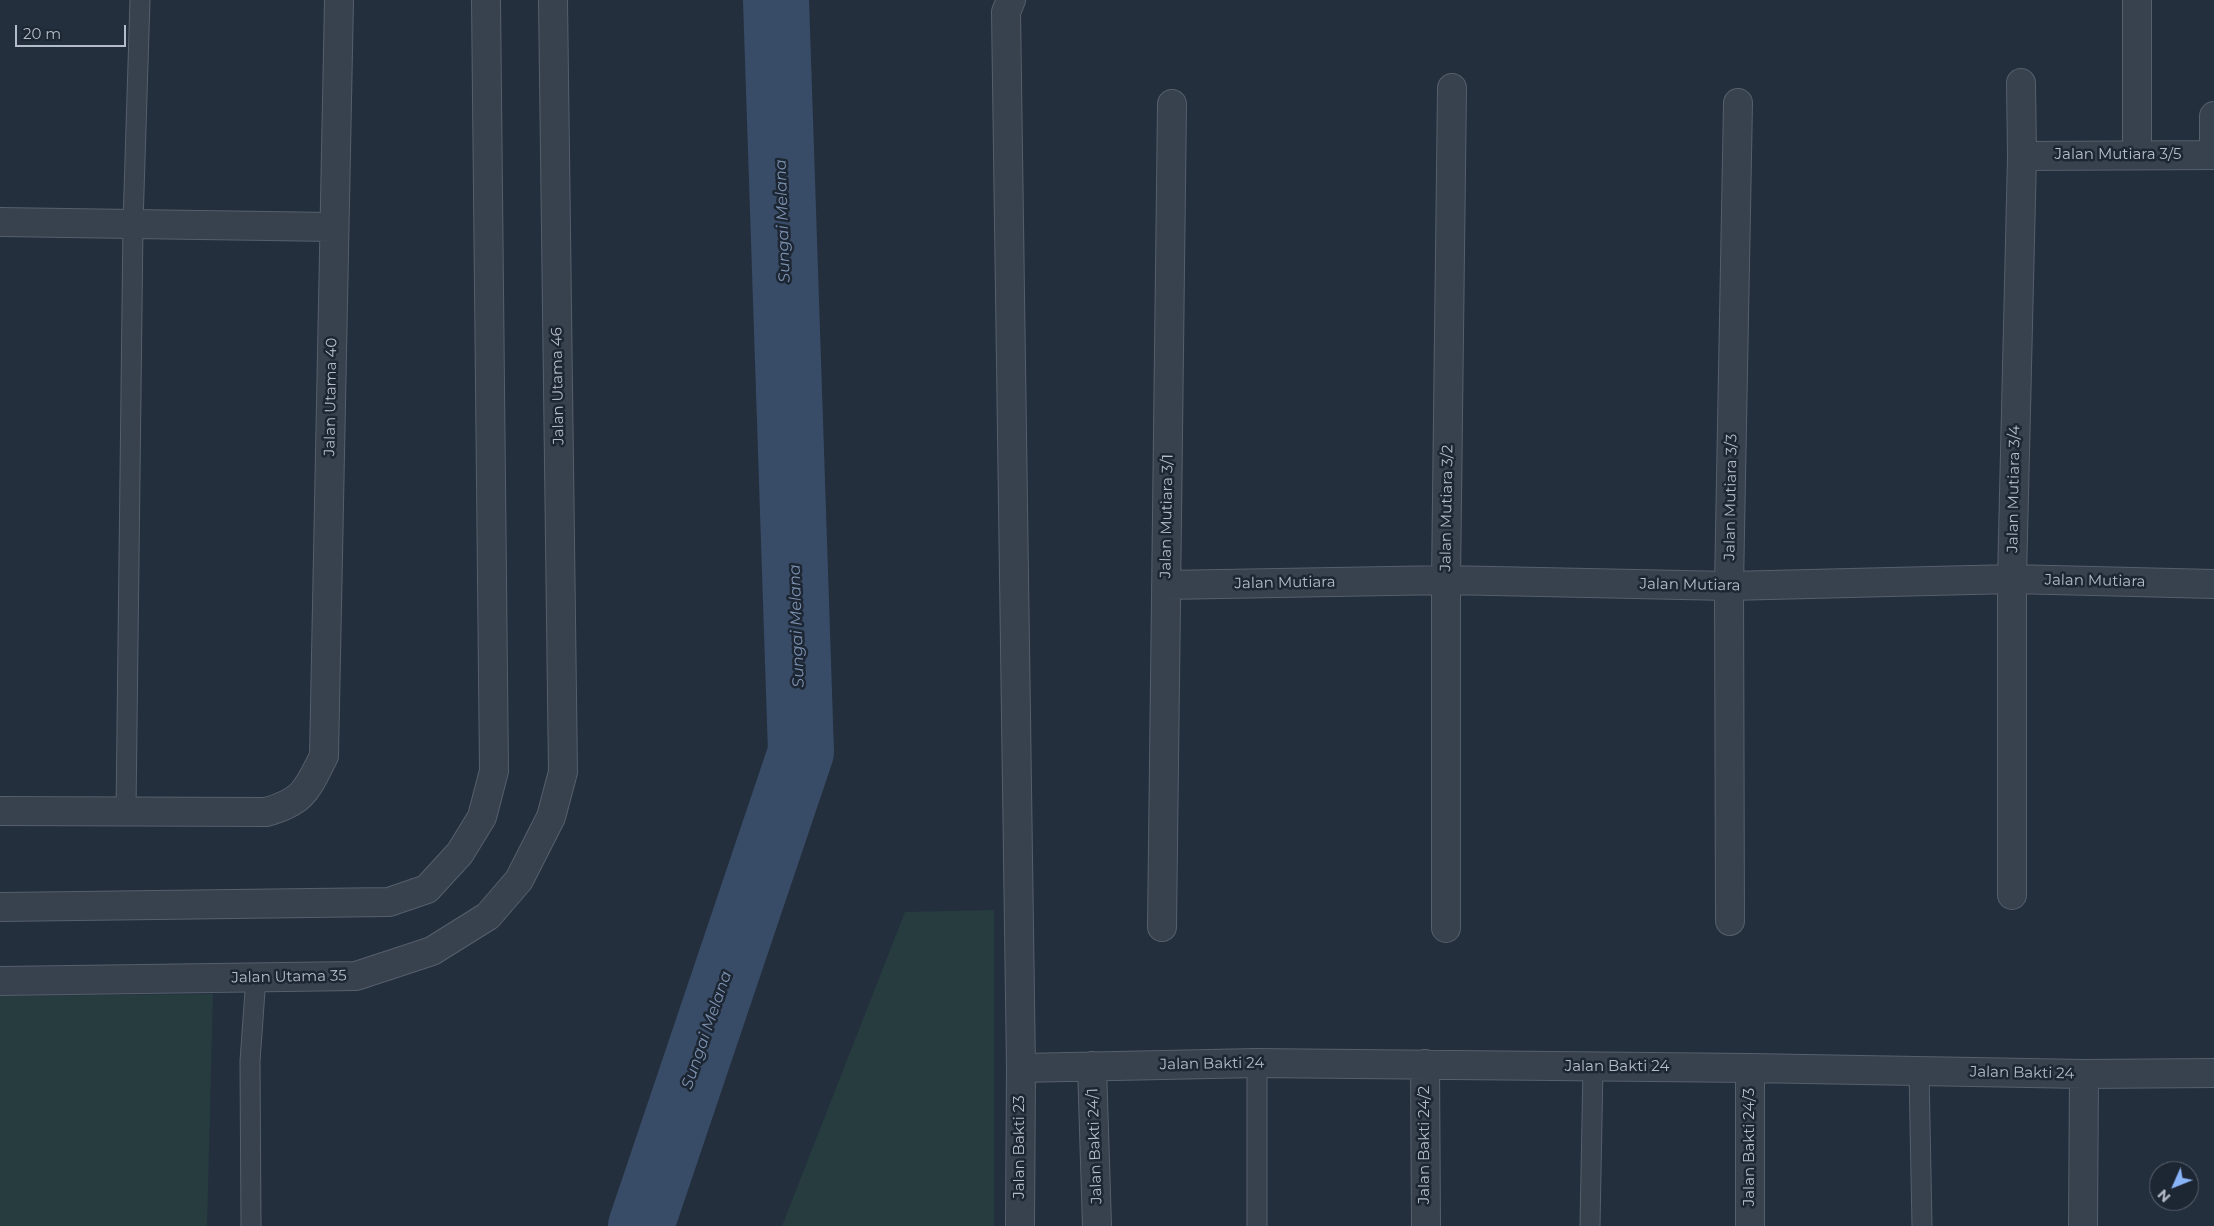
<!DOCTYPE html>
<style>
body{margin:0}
#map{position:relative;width:2214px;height:1226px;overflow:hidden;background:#242f3e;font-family:Montserrat,sans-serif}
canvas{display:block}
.north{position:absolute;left:2149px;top:1161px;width:50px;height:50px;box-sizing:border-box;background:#1d2633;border:1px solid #59626f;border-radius:50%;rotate:226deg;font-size:14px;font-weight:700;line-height:20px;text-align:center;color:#b4bcc9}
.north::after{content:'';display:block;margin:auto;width:18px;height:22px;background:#8ab4f8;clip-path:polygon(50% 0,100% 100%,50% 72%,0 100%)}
.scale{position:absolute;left:15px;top:25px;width:111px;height:22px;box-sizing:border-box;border:2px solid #b4bcc9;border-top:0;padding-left:6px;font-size:15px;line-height:18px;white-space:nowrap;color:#b4bcc9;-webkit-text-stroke:4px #1d2633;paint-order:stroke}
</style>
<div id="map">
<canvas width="2214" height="1226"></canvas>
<div class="north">N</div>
<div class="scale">20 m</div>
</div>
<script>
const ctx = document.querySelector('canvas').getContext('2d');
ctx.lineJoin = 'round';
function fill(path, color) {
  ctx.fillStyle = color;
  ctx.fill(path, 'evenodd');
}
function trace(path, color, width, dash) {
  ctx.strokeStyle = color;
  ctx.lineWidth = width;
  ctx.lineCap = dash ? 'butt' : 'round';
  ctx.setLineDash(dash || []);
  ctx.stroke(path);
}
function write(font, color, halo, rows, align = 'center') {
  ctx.font = font + ' Montserrat,sans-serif';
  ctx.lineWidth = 5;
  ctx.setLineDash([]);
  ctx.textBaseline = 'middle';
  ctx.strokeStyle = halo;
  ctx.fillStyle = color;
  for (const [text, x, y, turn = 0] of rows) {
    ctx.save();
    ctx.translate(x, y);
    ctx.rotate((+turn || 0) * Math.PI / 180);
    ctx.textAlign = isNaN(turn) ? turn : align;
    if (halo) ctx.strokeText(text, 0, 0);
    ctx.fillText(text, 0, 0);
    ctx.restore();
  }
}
fill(new Path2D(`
 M994,910V1226H782L905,912Z
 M213,994L207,1226H0V996Z`), '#263c3f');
trace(new Path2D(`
 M641,1226L801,752L776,0`), '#394c67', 66);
const service = new Path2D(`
 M126,811L133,224L140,0
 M1919,1071L1922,1226
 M251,1226L250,1061L256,977
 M1257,1226V1063
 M1590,1226L1593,1067`);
const minor = new Path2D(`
 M2137,155V0
 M2214,155V116
 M2022,156L2214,155
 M0,222L334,227
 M1166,585L1446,580L1729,586L2012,579L2214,584
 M0,811L266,812C305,801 307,789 324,756L339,0
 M2012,895V579L2022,156L2021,83
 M1730,921L1729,586L1738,103
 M1162,927L1172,104
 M1446,928V580L1452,88
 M1425,1064L1426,1226
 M1092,1066L1097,1226
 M1021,1068L1257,1063L1750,1068L2084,1074L2214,1073
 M1750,1068V1226
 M2083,1226L2084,1074`);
const tertiary = new Path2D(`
 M1011,0L1006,12L1021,1068L1020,1226
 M0,907L389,902L427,889L460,853L482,817L494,771L486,0
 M0,981L356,976L432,951L488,916L519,880L551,817L563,772L553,0`);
trace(service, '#565f6c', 21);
trace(minor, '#565f6c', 30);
trace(tertiary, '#565f6c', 30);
trace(service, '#38414e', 19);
trace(minor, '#38414e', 28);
trace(tertiary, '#38414e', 28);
write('15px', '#b4bcc9', '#1d2633', [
 ["Jalan Mutiara 3/5",2118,155],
 ["Jalan Utama 46",558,386,-91],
 ["Jalan Utama 40",331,397,-89],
 ["Jalan Mutiara 3/4",2014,489,-89],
 ["Jalan Mutiara 3/3",1731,497,-89],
 ["Jalan Mutiara 3/2",1447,508,-89],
 ["Jalan Mutiara 3/1",1167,516,-89],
 ["Jalan Mutiara",2095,581,1],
 ["Jalan Mutiara",1285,583,-1],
 ["Jalan Mutiara",1690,585,1],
 ["Jalan Utama 35",289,977,-1],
 ["Jalan Bakti 24",1212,1064,-1],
 ["Jalan Bakti 24",1617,1067],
 ["Jalan Bakti 24",2022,1073,1],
 ["Jalan Bakti 24/2",1425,1145,-90],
 ["Jalan Bakti 24/1",1095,1146,-92],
 ["Jalan Bakti 23",1020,1147,-90],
 ["Jalan Bakti 24/3",1750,1147,-90]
]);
write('italic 16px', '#7c92b1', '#1d2633', [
 ["Sungai Melana",783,221,-92],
 ["Sungai Melana",797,626,-92],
 ["Sungai Melana",707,1030,-71]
]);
</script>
